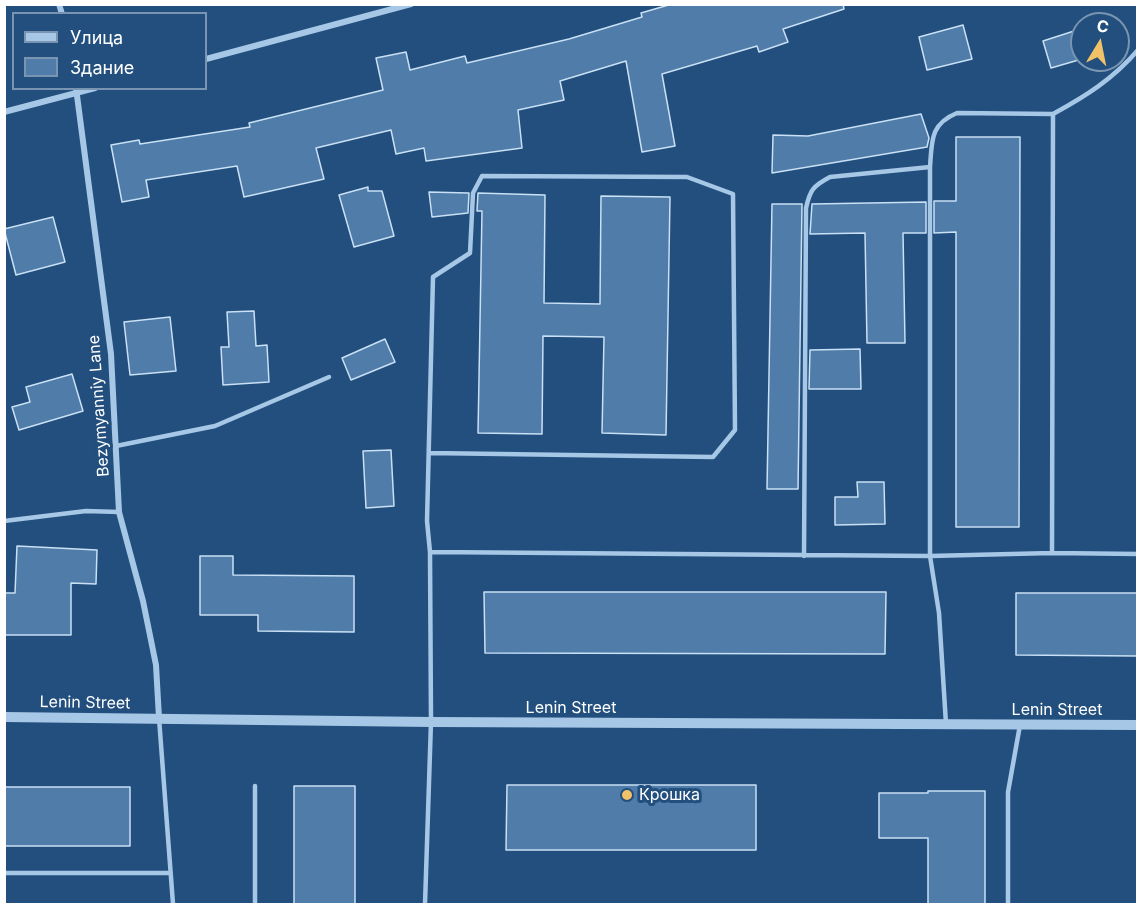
<!DOCTYPE html>
<meta charset="utf-8">
<style>
body{margin:0}
#map{position:relative;width:1142px;height:909px;overflow:hidden;background:#224f7d;font-family:Inter,sans-serif}
canvas{display:block}
.frame{position:absolute;inset:0;border:6px solid #fff;pointer-events:none}
.legend{position:absolute;left:12px;top:12px;width:195px;height:78px;box-sizing:border-box;background:#224f7d;border:2px solid #7a95b1;margin:0;padding:8px 10px;list-style:none;font-size:18px;color:#fff}
.legend li{display:flex;align-items:center;gap:12px;height:30px}
.legend b{width:30px;border:2px solid #7a95b1}
.north{position:absolute;left:1070px;top:12px;width:60px;height:60px;box-sizing:border-box;background:#224f7d;border:2px solid #7a95b1;border-radius:50%;rotate:10deg;font-size:16px;font-weight:700;line-height:24px;text-align:center;color:#fff}
.north::after{content:'';display:block;margin:auto;width:21px;height:27px;background:#f2c268;clip-path:polygon(50% 0,100% 100%,50% 72%,0 100%)}
</style>
<div id="map">
<canvas width="1142" height="909"></canvas>
<div class="frame"></div>
<ul class="legend">
<li><b style="height:8px;background:#a6c7e6"></b>Улица</li>
<li><b style="height:16px;background:#4f7ca8"></b>Здание</li>
</ul>
<div class="north">С</div>
</div>
<script>
const ctx = document.querySelector('canvas').getContext('2d');
ctx.lineJoin = 'round';
function fill(path, color) {
  ctx.fillStyle = color;
  ctx.fill(path, 'evenodd');
}
function trace(path, color, width, dash) {
  ctx.strokeStyle = color;
  ctx.lineWidth = width;
  ctx.lineCap = dash ? 'butt' : 'round';
  ctx.setLineDash(dash || []);
  ctx.stroke(path);
}
function write(font, color, halo, rows, align = 'center') {
  ctx.font = font + ' Inter,sans-serif';
  ctx.lineWidth = 6;
  ctx.setLineDash([]);
  ctx.textBaseline = 'middle';
  ctx.strokeStyle = halo;
  ctx.fillStyle = color;
  for (const [text, x, y, turn = 0] of rows) {
    ctx.save();
    ctx.translate(x, y);
    ctx.rotate((+turn || 0) * Math.PI / 180);
    ctx.textAlign = isNaN(turn) ? turn : align;
    if (halo) ctx.strokeText(text, 0, 0);
    ctx.fillText(text, 0, 0);
    ctx.restore();
  }
}
const building = new Path2D(`
 M672,4H843L844,9L783,29L788,42L759,52L757,46L662,74L675,146L642,152L626,61L560,81L564,100L518,110L522,148L426,161L424,148L396,154L391,130L316,148L324,179L244,197L237,166L146,180L149,197L122,202L111,145L139,140L140,144L250,127L249,123L383,90L376,58L406,52L410,70L465,56L467,63L569,39L642,17L641,13Z
 M963,25L972,59L927,70L919,37Z
 M1074,31L1082,59L1051,68L1043,41Z
 M921,114L929,138L927,147L772,173L773,135L808,136Z
 M956,137H1020L1019,527H956V232L934,233V201H956Z
 M368,187V191H382L394,236L354,247L339,195Z
 M429,192L469,193L468,213L432,217Z
 M478,193L545,195L544,303L600,304L601,196L670,197L666,435L602,433L604,337L543,336L542,434L478,433L482,211H477Z
 M926,202V233H903L905,343H867L865,233L810,234L812,204Z
 M772,204H802L798,489H767Z
 M53,217L65,262L16,275L4,229Z
 M254,311L256,346L267,345L269,382L223,385L221,347H229L227,312Z
 M170,317L176,371L130,375L124,322Z
 M385,339L395,362L351,380L342,358Z
 M860,349L861,389H809L810,350Z
 M72,374L83,411L19,430L12,407L30,402L26,387Z
 M391,450L394,506L366,508L363,451Z
 M857,482H884L885,524L835,525V497H858Z
 M17,546L97,550L96,584L71,583V635H4V593H15Z
 M200,556H233V575L354,576V632L258,631V615H200Z
 M484,592H886L885,654L485,653Z
 M1016,593H1137V656L1016,655Z
 M507,785H756V850H506Z
 M294,786H355V904H294Z
 M4,787H130V846H4Z
 M928,791H985V904H928V838H879V793H928Z`);
fill(building, '#4f7ca8');
trace(building, '#c9e0f5', 1.5);
trace(new Path2D(`
 M1053,114L957,113C930,124 932,141 930,167V556L1052,553L1138,554
 M116,446L215,426L329,377
 M4,521L86,511L119,512
 M430,552L930,556L939,613L946,724
 M1052,553L1053,114C1086,96 1113,79 1138,50
 M804,556L806,208C810,190 813,186 830,177L930,167
 M159,718L173,904
 M4,873H170
 M255,904V786
 M425,904L431,722L430,552L427,521L433,277L470,253L473,193L482,176L687,177L733,194L735,430L713,457L429,453
 M1008,904V792L1020,725`), '#a6c7e6', 4.5);
trace(new Path2D(`
 M59,4L62,14
 M206,59L411,4
 M76,88L111,354L119,512L143,601L156,665L159,718
 M4,112L95,88`), '#a6c7e6', 6);
trace(new Path2D(`
 M4,717L431,722L1138,725`), '#a6c7e6', 10);
for (const [x, y, r, color] of [
 [627,795,6,"#f2c268"]
]) {
  const dot = new Path2D();
  dot.arc(x, y, r, 0, 2 * Math.PI);
  ctx.fillStyle = color;
  ctx.fill(dot);
  trace(dot, '#224f7d', 2);
}
write('16px', '#fff', '#224f7d', [
 ["Bezymyanniy Lane",99,406,-94],
 ["Lenin Street",85,703,1],
 ["Lenin Street",571,708],
 ["Lenin Street",1057,710]
]);
write('16px', '#fff', '#224f7d', [
 ["Крошка",639,795]
], 'left');
</script>
